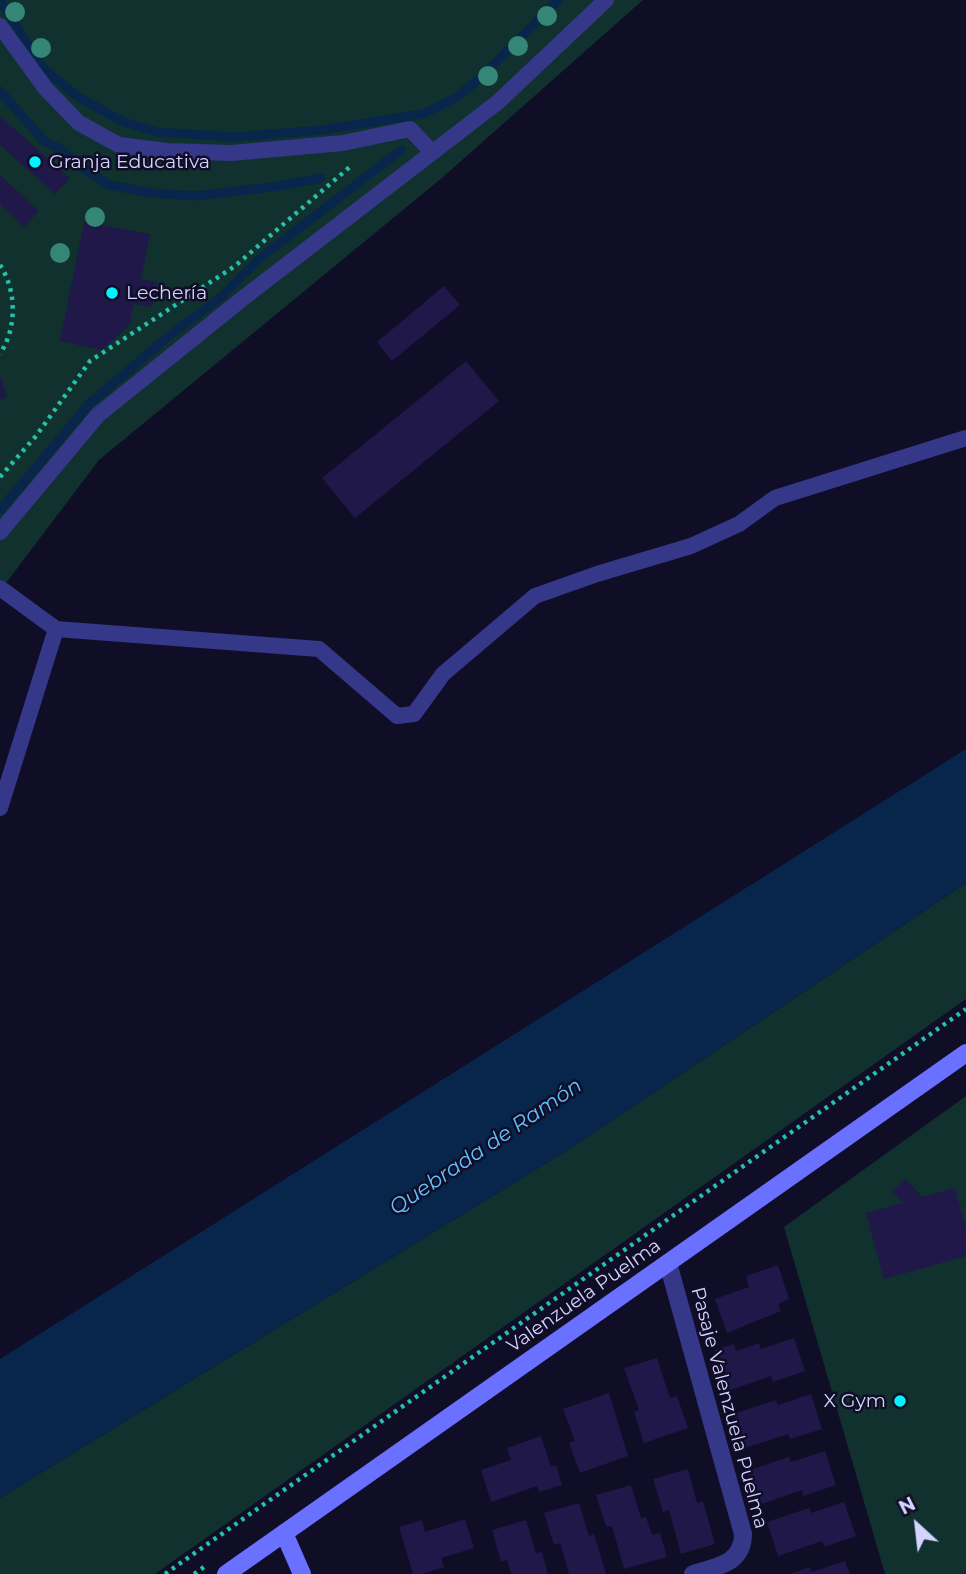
<!DOCTYPE html>
<meta charset="utf-8">
<style>
body{margin:0}
#map{position:relative;width:966px;height:1574px;overflow:hidden;background:#100d27;font-family:Montserrat,sans-serif}
canvas{display:block}
.north{position:absolute;left:882px;top:1490px;width:70px;height:70px;-webkit-text-stroke:5px #100d27;paint-order:stroke;rotate:333deg;font-size:19px;font-weight:700;line-height:28px;text-align:center;color:#d5d3ff}
.north::after{content:'';display:block;margin:auto;width:24px;height:32px;background:#d5d3ff;clip-path:polygon(50% 0,100% 100%,50% 72%,0 100%)}
</style>
<div id="map">
<canvas width="966" height="1574"></canvas>
<div class="north">N</div>
</div>
<script>
const ctx = document.querySelector('canvas').getContext('2d');
ctx.lineJoin = 'round';
function fill(path, color) {
  ctx.fillStyle = color;
  ctx.fill(path, 'evenodd');
}
function trace(path, color, width, dash) {
  ctx.strokeStyle = color;
  ctx.lineWidth = width;
  ctx.lineCap = dash ? 'butt' : 'round';
  ctx.setLineDash(dash || []);
  ctx.stroke(path);
}
function write(font, color, halo, rows, align = 'center') {
  ctx.font = font + ' Montserrat,sans-serif';
  ctx.lineWidth = 5;
  ctx.setLineDash([]);
  ctx.textBaseline = 'middle';
  ctx.strokeStyle = halo;
  ctx.fillStyle = color;
  for (const [text, x, y, turn = 0] of rows) {
    ctx.save();
    ctx.translate(x, y);
    ctx.rotate((+turn || 0) * Math.PI / 180);
    ctx.textAlign = isNaN(turn) ? turn : align;
    if (halo) ctx.strokeText(text, 0, 0);
    ctx.fillText(text, 0, 0);
    ctx.restore();
  }
}
fill(new Path2D(`
 M0,0H643L443,177L99,460L0,591Z
 M966,883V999L155,1574H0V1498L574,1146Z
 M966,1096V1574H885L784,1227Z`), '#10312e');
fill(new Path2D(`
 M966,749V883L574,1146L0,1498V1359Z`), '#08254b');
trace(new Path2D(`
 M0,0L42,67L78,97L124,122L157,132L235,137L321,130L423,114L457,97L481,77L558,0
 M0,91L44,141L60,149L80,166L109,185L152,193L195,196L280,186L321,178
 M0,510L90,403L170,335L221,297L260,258L401,150`), '#08254b', 9);
fill(new Path2D(`
 M0,116L70,178L55,194L0,145Z
 M0,175L39,211L24,227L0,204Z
 M84,222L150,234L141,279L157,282L152,307L134,304L129,326L102,350L60,341Z
 M444,286L460,305L392,361L377,342Z
 M466,361L499,401L355,518L322,478Z
 M0,376L7,396L0,402Z
 M906,1179L922,1197L955,1188L966,1228V1256L884,1279L866,1213L903,1203L892,1191Z
 M778,1265L789,1299L778,1304L781,1311L727,1333L715,1299L749,1287L746,1276Z
 M794,1338L805,1371L773,1382L771,1376L728,1391L715,1350L734,1344L736,1351L759,1343L761,1349Z
 M657,1358L670,1398L677,1396L688,1428L644,1443L634,1412L639,1410L624,1368Z
 M609,1393L628,1456L580,1473L569,1443L575,1441L563,1409Z
 M811,1394L822,1429L790,1439L788,1434L745,1448L733,1414L776,1400L778,1405Z
 M541,1436L551,1467L556,1465L562,1485L539,1492L537,1486L491,1502L481,1470L511,1460L507,1448Z
 M825,1451L836,1485L803,1496L802,1490L759,1505L747,1471L789,1457L791,1462Z
 M688,1469L697,1503L703,1501L715,1544L681,1554L669,1510L663,1512L653,1479Z
 M631,1485L641,1518L646,1517L652,1535L660,1533L667,1557L624,1569L612,1526L606,1527L596,1495Z
 M844,1502L856,1536L824,1547L822,1541L778,1556L767,1522L809,1508L811,1513Z
 M579,1503L589,1536L594,1534L606,1574H569L560,1543L554,1545L544,1513Z
 M465,1519L474,1548L441,1558L444,1567L422,1574H413L399,1527L422,1520L425,1532Z
 M526,1520L536,1553L542,1552L548,1574H511L507,1560L501,1562L492,1530Z
 M845,1561L850,1574H790L810,1567L812,1572Z`), '#1f1849');
trace(new Path2D(`
 M0,265C17,291 17,328 0,354
 M0,477L36,436L90,361L235,266L352,165
 M165,1574L966,1009
 M194,1574L204,1567`), '#25c1ad', 4.5, [3.5, 5]);
trace(new Path2D(`
 M0,26L46,89L79,123L119,145L167,151L231,153L343,143L410,129L432,152
 M0,532L98,415L242,299L498,102L606,0
 M0,588L56,629L0,808
 M56,629L319,649L397,716L414,714L443,674L535,596L597,574L691,546L739,524L775,498L966,438`), '#353789', 16);
trace(new Path2D(`
 M668,1263L743,1534C743,1564 716,1567 693,1574`), '#353789', 18);
trace(new Path2D(`
 M284,1533L302,1574
 M226,1574L966,1053`), '#6a70ff', 18);
ctx.fillStyle = '#368678';
for (const [x, y] of [
 [15,12],
 [547,16],
 [518,46],
 [41,48],
 [488,76],
 [95,217],
 [60,253]
]) {
  ctx.beginPath();
  ctx.arc(x, y, 10, 0, 2 * Math.PI);
  ctx.fill();
}
for (const [x, y, r, color] of [
 [35,162,7,"#00f5fe"],
 [112,293,7,"#00f5fe"],
 [900,1401,7,"#00f5fe"]
]) {
  const dot = new Path2D();
  dot.arc(x, y, r, 0, 2 * Math.PI);
  ctx.fillStyle = color;
  ctx.fill(dot);
  trace(dot, '#100d27', 2.5);
}
write('19px', '#d5d3ff', '#100d27', [
 ["Granja Educativa",49,162],
 ["Lechería",126,293],
 ["X Gym",886,1401,"right"]
], 'left');
write('19px', '#d5d3ff', '#100d27', [
 ["Valenzuela Puelma",584,1296,-35],
 ["Pasaje Valenzuela Puelma",729,1408,75]
]);
write('italic 21px', '#61c0ff', '#100d27', [
 ["Quebrada de Ramón",486,1147,-34]
]);
</script>
